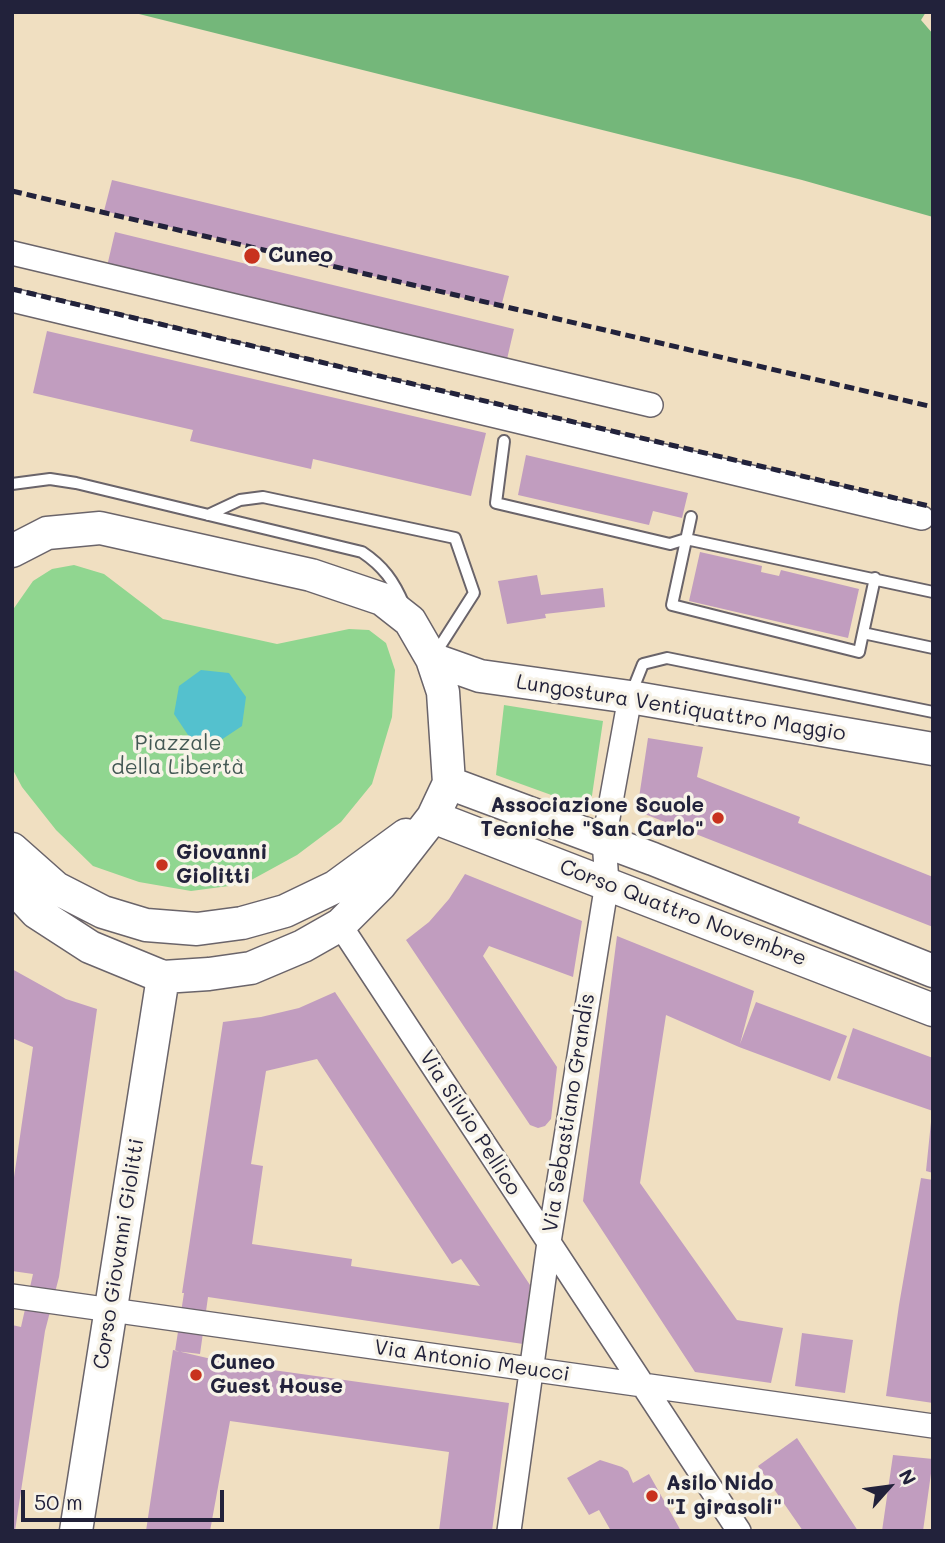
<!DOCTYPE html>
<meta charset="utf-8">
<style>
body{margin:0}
#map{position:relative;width:945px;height:1543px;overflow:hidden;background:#f0dfc1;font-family:Mali,sans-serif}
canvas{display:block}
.frame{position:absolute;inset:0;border:14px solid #22223b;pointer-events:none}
.north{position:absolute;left:854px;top:1452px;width:70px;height:70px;-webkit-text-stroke:5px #f7f3e8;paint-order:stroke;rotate:62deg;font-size:19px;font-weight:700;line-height:28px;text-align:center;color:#22223b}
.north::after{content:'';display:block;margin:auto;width:24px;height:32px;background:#22223b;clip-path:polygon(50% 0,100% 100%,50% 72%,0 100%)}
.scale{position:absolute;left:21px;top:1490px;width:203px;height:32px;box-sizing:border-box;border:4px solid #22223b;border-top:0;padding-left:9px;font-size:21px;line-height:24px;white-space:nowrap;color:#22223b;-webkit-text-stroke:5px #f7f3e8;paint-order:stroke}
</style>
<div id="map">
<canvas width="945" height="1543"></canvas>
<div class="frame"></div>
<div class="north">N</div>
<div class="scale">50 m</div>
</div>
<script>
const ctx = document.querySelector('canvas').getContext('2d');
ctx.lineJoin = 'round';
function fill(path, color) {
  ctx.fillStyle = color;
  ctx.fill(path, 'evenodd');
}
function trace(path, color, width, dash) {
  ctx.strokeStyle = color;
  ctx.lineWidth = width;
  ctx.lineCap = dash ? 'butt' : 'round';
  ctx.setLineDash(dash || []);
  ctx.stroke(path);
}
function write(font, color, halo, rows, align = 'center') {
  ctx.font = font + ' Mali,sans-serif';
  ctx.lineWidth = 7;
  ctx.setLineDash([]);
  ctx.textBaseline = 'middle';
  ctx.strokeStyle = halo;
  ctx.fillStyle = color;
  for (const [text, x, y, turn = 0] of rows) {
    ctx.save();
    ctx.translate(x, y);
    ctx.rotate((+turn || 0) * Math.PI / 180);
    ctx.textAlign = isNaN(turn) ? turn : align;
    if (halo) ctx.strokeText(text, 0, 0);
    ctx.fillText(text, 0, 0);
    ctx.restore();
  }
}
fill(new Path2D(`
 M74,565L104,574L163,619L277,644L349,629L369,630L386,643L395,670L392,717L372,784L341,822L297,855L244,884L191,891L139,882L93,866L56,830L22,787L12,768V611L33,581L52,569Z
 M504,705L603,721L590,809L496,775Z`), '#90d690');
fill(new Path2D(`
 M131,12H926L921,20L933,34V217L802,180Z`), '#74b77a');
fill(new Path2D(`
 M201,670L229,673L246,697L242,726L218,742L190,738L174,714L179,686Z`), '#54c1ce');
fill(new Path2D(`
 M112,180L509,276L501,307L104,211Z
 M115,232L514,329L504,372L105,275Z
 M47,331L486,433L471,496L313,459L311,469L190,441L193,430L33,393Z
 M526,455L688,493L682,518L653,511L649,525L518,495Z
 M700,552L762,566L761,572L779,576L781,570L859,589L848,638L689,601Z
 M537,575L541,595L603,588L605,607L545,614L546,618L507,624L498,581Z
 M648,738L703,747L697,777L800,817L798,823L933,877V927L637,811Z
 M465,874L582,921L573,977L489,946L483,956L557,1067L551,1119L545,1126L538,1128L530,1125L406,940L429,922L449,899Z
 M617,936L754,991L740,1044L756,1002L847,1036L830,1081L739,1047L666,1015L640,1183L737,1320L783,1328L771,1383L695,1372L583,1201Z
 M12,969L66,999L97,1009L59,1277L45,1331L15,1531H12V1325L21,1327L33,1274L12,1271V1191L33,1047L12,1038Z
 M335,992L530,1285L523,1344L208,1297L200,1354L175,1351L184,1293H182L223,1022L261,1017L299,1008ZM317,1059L452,1264L461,1259L480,1286L351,1266L352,1259L252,1244L263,1166L251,1164L266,1071Z
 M853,1028L933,1058V1111L837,1078Z
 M931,1122H933V1173L926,1171Z
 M921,1178L933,1180V1403L886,1396L899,1305Z
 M802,1333L853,1340L845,1393L795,1386Z
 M173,1350L237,1365L509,1403L492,1531H439L449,1452L230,1421L210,1531H146Z
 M797,1438L858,1531H803L758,1466Z
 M893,1455L933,1459L923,1531H882Z
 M600,1460L622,1467L628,1471L633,1483L649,1474L681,1531H611L599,1510L589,1515L567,1478Z`), '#c19dbf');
const lane = new Path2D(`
 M504,441L496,503L670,544L686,539L933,592
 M12,484L50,479L76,483L362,552C383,566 394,581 404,605
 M208,515L240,500L263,497L455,538L474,593L435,654
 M691,517L672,605L859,652L863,633
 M875,578L863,633L933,648
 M631,694L643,664L667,658L933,712`);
const street = new Path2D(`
 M12,253L651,405
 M12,300L922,518
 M340,925L739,1531
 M12,1296L933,1426
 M509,1531L549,1242L607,883L604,840L630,697`);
const secondary = new Path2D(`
 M12,551L47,533L100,528L311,575L382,599L410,621L432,659L443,692L449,783L433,817L380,885L340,925L303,946L251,968L209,974L163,977L90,947L36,912L12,886
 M432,659L480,676L630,697L933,749
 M449,783L653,859L933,971
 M433,817L933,1010
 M12,849L56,888L103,912L146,925L197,929L242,923L285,911L335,887L406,835
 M76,1531L163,977`);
trace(lane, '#6a646a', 14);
trace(street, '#6a646a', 26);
trace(secondary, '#6a646a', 35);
trace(lane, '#fff', 10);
trace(street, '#fff', 23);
trace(secondary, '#fff', 32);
trace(new Path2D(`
 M12,191L933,407
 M12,289L933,507`), '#22223b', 5, [10, 5]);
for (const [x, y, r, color] of [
 [252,256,9,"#c8321e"],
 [718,818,7,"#c8321e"],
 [162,865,7,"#c8321e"],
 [196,1375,7,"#c8321e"],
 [652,1496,7,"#c8321e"]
]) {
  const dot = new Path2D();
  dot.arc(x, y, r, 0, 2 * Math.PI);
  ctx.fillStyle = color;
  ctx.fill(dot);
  trace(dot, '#f7f3e8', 2.5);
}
write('bold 21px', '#22223b', '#f7f3e8', [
 ["Cuneo",268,256],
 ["Associazione Scuole",704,806,"right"],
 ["Tecniche \"San Carlo\"",704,830,"right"],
 ["Giovanni",176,853],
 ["Giolitti",176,877],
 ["Cuneo",210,1363],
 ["Guest House",210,1387],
 ["Asilo Nido",666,1484],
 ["\"I girasoli\"",666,1508]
], 'left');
write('21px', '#22223b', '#f7f3e8', [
 ["Lungostura Ventiquattro Maggio",681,708,9],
 ["Corso Quattro Novembre",683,913,21],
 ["Via Sebastiano Grandis",569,1113,-81],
 ["Via Silvio Pellico",470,1123,57],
 ["Corso Giovanni Giolitti",119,1254,-81],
 ["Via Antonio Meucci",472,1361,8]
]);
write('21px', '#435854', '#f7f3e8', [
 ["Piazzale",178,744],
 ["della Libertà",178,768]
]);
</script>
